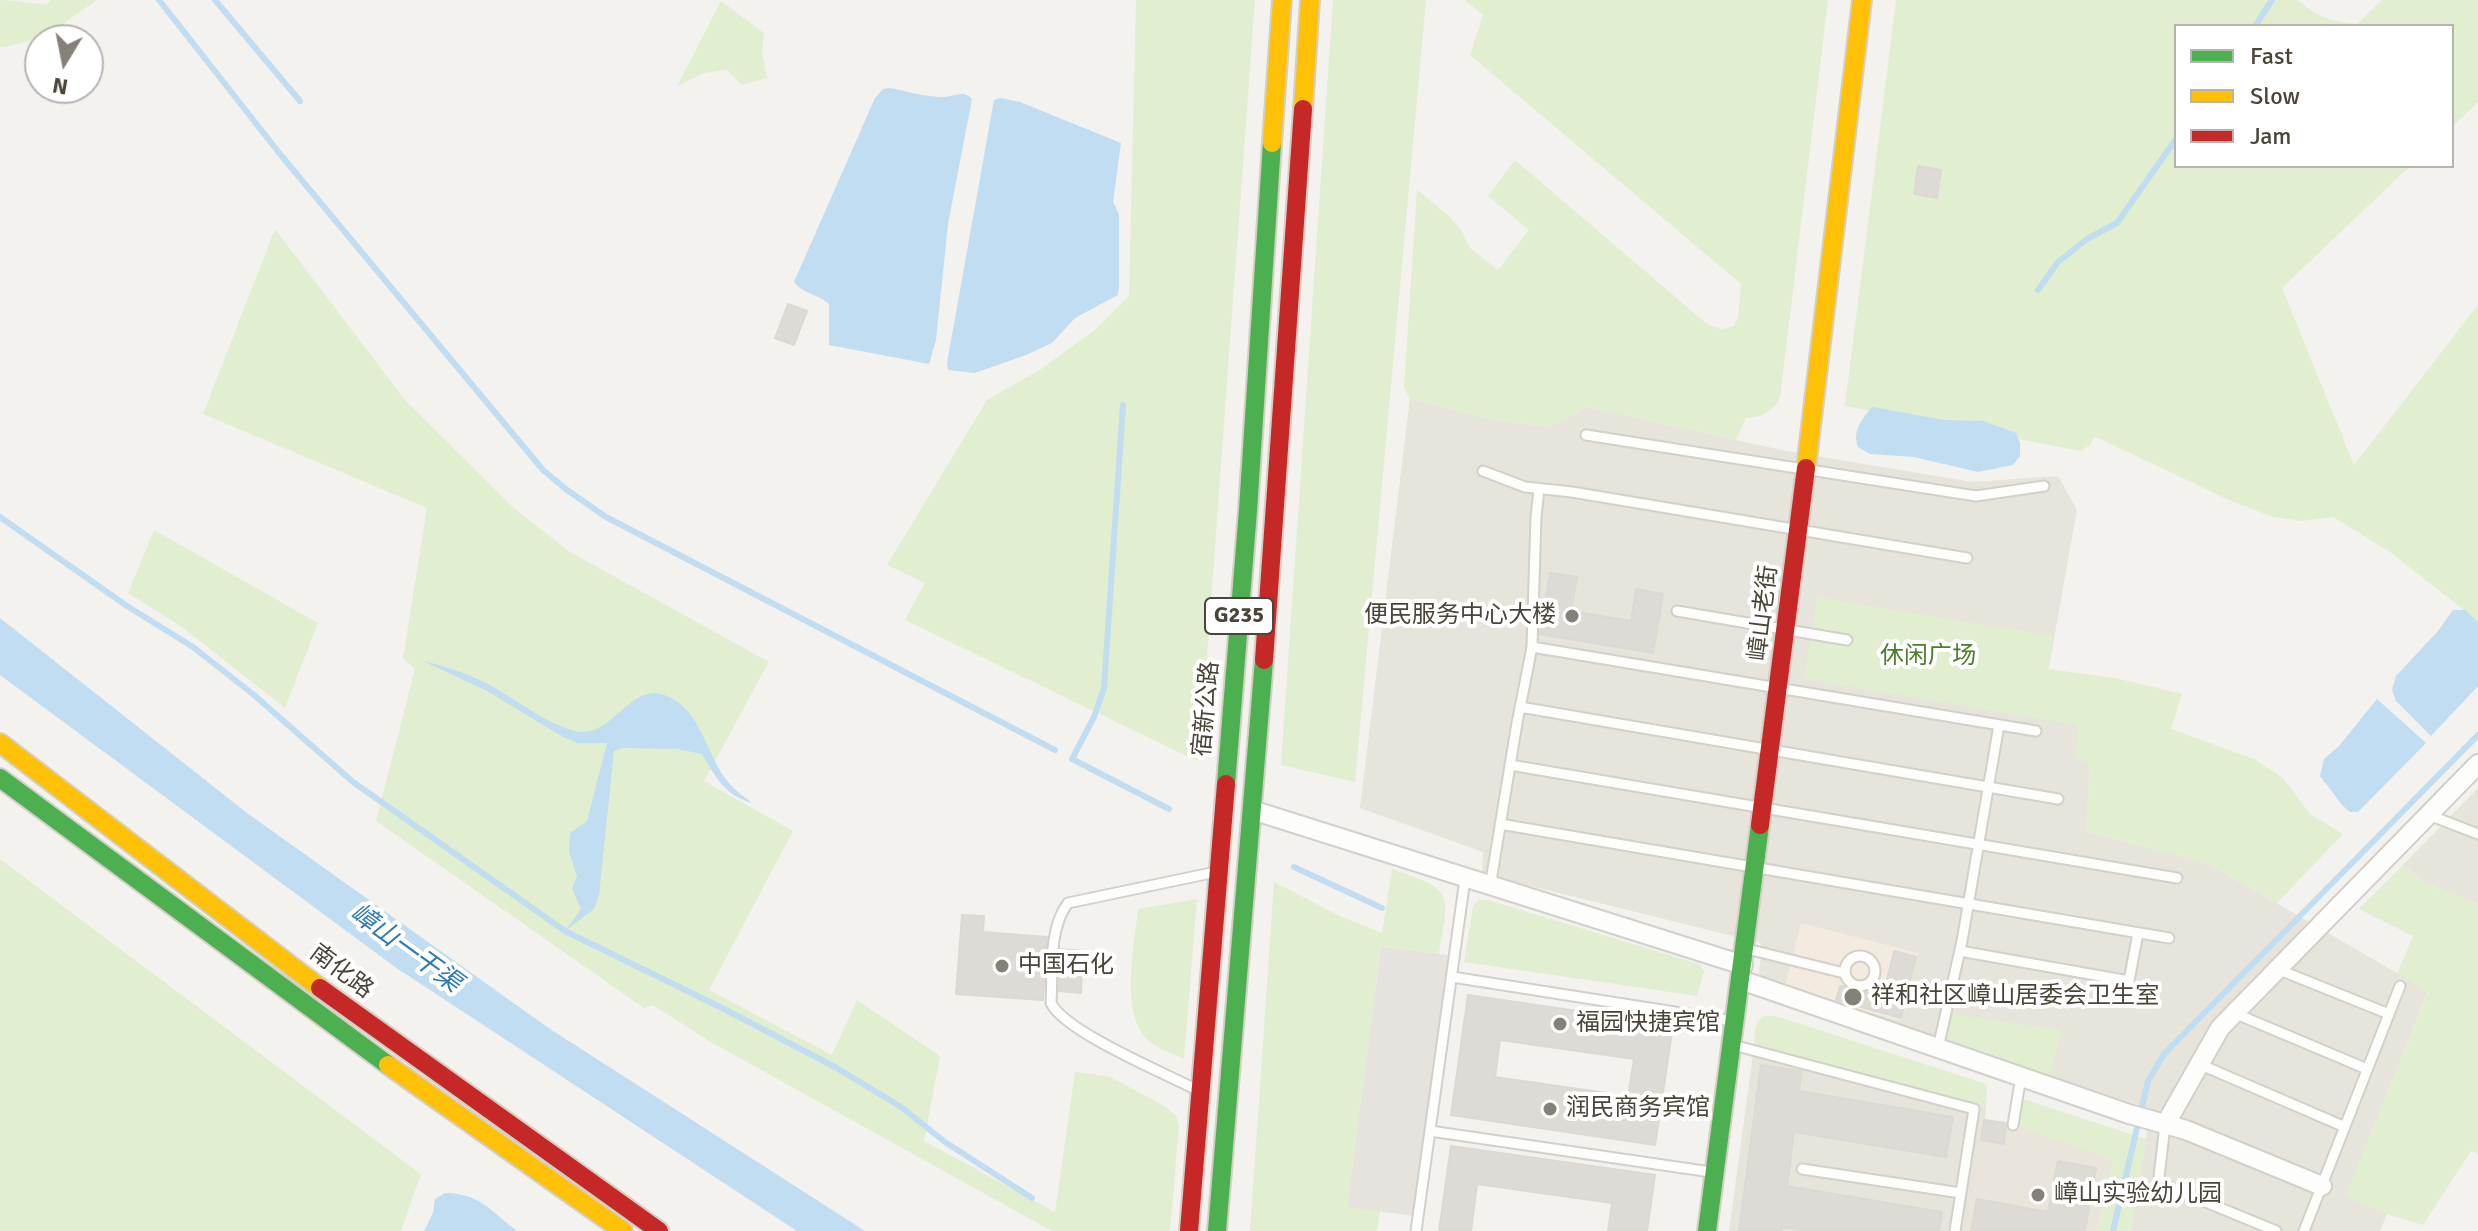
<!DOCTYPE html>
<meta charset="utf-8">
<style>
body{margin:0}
#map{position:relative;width:2478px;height:1231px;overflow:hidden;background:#f4f2ee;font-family:Signika,sans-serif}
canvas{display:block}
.legend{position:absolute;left:2174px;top:24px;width:280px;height:144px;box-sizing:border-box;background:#fff;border:2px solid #b7b4b0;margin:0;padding:10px 14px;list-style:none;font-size:24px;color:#4b4439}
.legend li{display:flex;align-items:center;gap:16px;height:40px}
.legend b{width:40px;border:2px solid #b7b4b0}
.north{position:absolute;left:24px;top:24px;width:80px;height:80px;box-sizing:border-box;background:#fff;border:2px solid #b7b4b0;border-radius:50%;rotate:190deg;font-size:22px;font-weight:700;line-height:32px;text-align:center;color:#4b4439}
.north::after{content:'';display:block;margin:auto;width:28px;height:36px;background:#868178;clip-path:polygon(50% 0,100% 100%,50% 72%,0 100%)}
</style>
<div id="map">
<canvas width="2478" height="1231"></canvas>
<ul class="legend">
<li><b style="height:10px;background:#4caf50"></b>Fast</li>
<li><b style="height:10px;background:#ffc107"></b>Slow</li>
<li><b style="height:10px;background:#c62828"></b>Jam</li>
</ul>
<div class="north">N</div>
</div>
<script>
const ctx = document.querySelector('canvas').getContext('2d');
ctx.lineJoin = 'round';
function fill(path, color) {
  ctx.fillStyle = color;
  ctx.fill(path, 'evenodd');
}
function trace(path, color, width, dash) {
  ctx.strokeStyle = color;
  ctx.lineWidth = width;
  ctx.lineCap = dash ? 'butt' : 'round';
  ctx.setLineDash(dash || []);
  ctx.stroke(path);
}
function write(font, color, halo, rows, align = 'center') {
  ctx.font = font + ' Signika,"Noto Sans SC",sans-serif';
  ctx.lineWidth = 8;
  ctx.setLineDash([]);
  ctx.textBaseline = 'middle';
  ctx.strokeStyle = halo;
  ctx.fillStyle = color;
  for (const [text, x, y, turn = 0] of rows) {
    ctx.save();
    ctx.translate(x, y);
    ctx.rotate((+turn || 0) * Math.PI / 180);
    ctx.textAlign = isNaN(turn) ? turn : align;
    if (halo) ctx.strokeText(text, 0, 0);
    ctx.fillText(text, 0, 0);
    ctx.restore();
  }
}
fill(new Path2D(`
 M1410,398L1491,420L1549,427L1587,407L1786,451L1973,482L2058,476L2077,510L2040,717L2078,725L2090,764L2086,832L2209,864L2428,991L2346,1196L2387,1214L2380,1231H2131L2151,1109L1759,979L1761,943L1482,874L1483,852L1360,808Z
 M2478,788V904L2424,882L2403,865Z
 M1754,1047L1986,1108L1985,1120L2029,1128L2097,1231H1729Z`), '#e7e4dc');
fill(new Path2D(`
 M1801,923L1918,953L1901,1021L1784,991Z`), '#f3ebdf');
fill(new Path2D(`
 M1984,1120L2029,1128L2113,1160L2097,1231H1965Z`), '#eae5da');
fill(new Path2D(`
 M0,0C17,0 30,4 47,4L51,0H97L44,37L5,47H0Z
 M1136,0H1255L1202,724L1197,761L905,620L925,583L887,565L987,400L1041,369L1096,329L1129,296Z
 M1333,0H1426L1355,782L1281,765Z
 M1465,0H1828L1780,398C1772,413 1762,417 1746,418L1736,440L1587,407L1549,427L1491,420L1410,398L1404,388L1417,190L1448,215L1461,230L1470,248L1498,270L1529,230L1488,196L1515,160L1707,324L1721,329L1733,327L1738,317L1741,284L1470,55L1483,15Z
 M1896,0H2298C2316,17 2333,22 2357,24L2382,0H2478V102L2452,127V26H2176V166H2410L2282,288L2354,465L2478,305V621L2390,552L2333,517L2302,521L2273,517L2229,500L2094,436L2090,445L2081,451L1845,406Z
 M721,1L764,33L762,52L767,78L742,85L727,70L704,73L677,86Z
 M275,229L405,400L515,509L570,552L769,662L704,781L793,831L709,990L832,1055L857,1000L940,1056L924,1141L1055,1212L1075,1072L1108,1076L1133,1089L1166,1107L1176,1116L1179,1126L1170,1231H1052L709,1041L653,1005L644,1008L376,821L415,669L403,658L427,508L203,414Z
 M154,530L318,623L285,708L182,627L128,593Z
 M1817,597L2053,636L2048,669L2115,678L2182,694L2171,729L2254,759L2283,778L2310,814L2343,834L2277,903L2209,864L2086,832L2090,764L2076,757L2078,725L1804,679Z
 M0,859L421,1174L401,1231H0Z
 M2403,865L2424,882L2478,904V1154L2471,1151L2423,1225L2387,1214L2345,1197L2428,992L2397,974L2413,936L2359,909Z
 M1392,869C1454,890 1450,891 1439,954L1381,947L1347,1207L1380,1211L1377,1231H1250L1274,882L1340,916L1382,933Z
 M1197,899L1184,1059C1174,1054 1159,1049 1150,1042C1118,1016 1135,944 1138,909Z
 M1478,900H1488L1699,964L1704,971L1697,996L1464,962L1473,907Z
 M1953,1014L2061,1030L2051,1076L1947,1041Z
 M1765,1016H1776L1980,1082L1987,1085L1986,1108L1754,1047C1755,1034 1753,1021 1765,1016Z
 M2023,1099L2146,1139L2131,1231H2097L2113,1160L2018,1126Z`), '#e1eecf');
fill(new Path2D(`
 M1381,947L1448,955L1414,1216L1347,1207Z`), '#e6e3df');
fill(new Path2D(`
 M890,88C907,91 925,97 942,97C955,97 963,89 972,99L948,224L936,340L929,364L829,345V304C818,294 803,294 794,282L875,98L883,89Z
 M1000,98L1020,102L1121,143L1113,202L1119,214V286L1118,295L1075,318L1052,343L1026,355L975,373L948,370L947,363L994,100Z
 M1872,407L1944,420L1983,421L2016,433L2020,443V456L2013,465L1978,472L1914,457L1870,454L1858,447C1852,431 1862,419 1872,407Z
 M2453,610H2465L2478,622V686L2431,736L2396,701L2392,690L2396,676L2438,631Z
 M0,618L247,813L550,1029L865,1231H797L395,967L0,675Z
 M423,661C445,666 466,673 486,683C510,695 560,734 585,732C619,729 635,673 676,701C701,717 708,755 725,778C732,788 742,795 752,803C724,795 716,777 702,754L677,749L622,748L614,751L599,895L594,909L565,931L581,909L572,888L577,877L569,851L570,833L587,821L607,743H578L563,737L487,691Z
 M2377,699L2426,743L2358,812H2350L2343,806L2320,776L2324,759L2339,746Z
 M445,1193C482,1194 490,1211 517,1231H424L433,1213L435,1199Z`), '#c0ddf1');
trace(new Path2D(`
 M159,0L280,154L543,470L567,490L606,517L1055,750
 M215,0L300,101
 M2255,26L2272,0
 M2038,290L2058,262L2087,239L2117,223L2176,139
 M1123,405L1104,688L1094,717L1072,759L1169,809
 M0,517L127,606L193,647L254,695L353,782L565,931L728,1011L835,1067L901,1107L945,1142L1032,1198
 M1294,867L1382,908
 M2113,1231L2148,1081L2164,1054L2478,735`), '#c0ddf1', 6);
const building = new Path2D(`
 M1918,166L1941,170L1937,198L1914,194Z
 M788,304L807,311L794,345L775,338Z
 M1550,573L1577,577L1571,611L1631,621L1636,589L1663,594L1653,653L1540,634Z
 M962,915L984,916L983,932L1047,937L1043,1000L956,994Z
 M1060,949L1083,951L1081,993L1059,991Z
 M1894,951L1916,957L1901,1018L1836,1000L1840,986L1883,997Z
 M1468,995L1673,1025L1655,1145L1451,1115ZM1500,1040L1634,1059L1628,1096L1495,1077Z
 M1761,1065L1802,1071L1799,1091L1953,1117L1946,1157L1794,1132L1787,1186L1942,1212L1939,1231H1808L1782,1227L1781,1231H1739Z
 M1984,1120L2006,1123L2004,1144L1981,1140Z
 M1451,1146L1655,1175L1647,1231H1608L1612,1203L1477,1184L1471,1231H1439Z
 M2058,1161L2096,1168L2085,1231H1971L1977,1199L2048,1212Z`);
fill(building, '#dedbd6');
trace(building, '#dcd9d4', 2);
const lane = new Path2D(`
 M1586,435L1976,496L2044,486
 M1483,471L1525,487L1572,492L1967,558
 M1677,611L1847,640
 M1532,647L2036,731
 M1520,707L2058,799
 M1510,765L2177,878
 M2429,815L2478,834
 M1500,824L2169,938
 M1490,887L1517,723L1532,647L1536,517L1539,489
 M1747,949L1844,973
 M1960,951L2129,981L2138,933
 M1845 971a15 15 0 1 1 30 0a15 15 0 1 1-30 0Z
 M2277,969L2389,1014
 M1452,977L1732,1021
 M2234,1013L2367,1069
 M1733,1045L1974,1109L1955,1231
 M1938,1048L1962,941L1999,725
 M2199,1064L2345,1127
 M1193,1088C1162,1072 1064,1031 1051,1003C1053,972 1048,929 1068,903L1211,873
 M2013,1125L2021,1076
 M2165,1125L2159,1177L2162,1184L2276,1231
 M1430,1131L1711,1172
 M1802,1169L1961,1193
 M1416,1231L1465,879
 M2304,1231L2400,986`);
const street = new Path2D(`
 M1252,810L1743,965
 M1741,980L2129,1114L2186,1130L2322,1186
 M2165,1125L2220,1028L2478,764`);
const fast = new Path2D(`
 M0,778L388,1065
 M1226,784L1248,510L1272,143
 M1217,1231L1264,660
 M1707,1231L1760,825`);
const slow = new Path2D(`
 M1303,109L1310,0
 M1272,143L1282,0
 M1806,468L1862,0
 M0,743L320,988
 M388,1065L623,1231`);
const jam = new Path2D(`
 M1264,660L1303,109
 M1760,825L1806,468
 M320,988L659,1231
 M1189,1231L1226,784`);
trace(lane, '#d2d0cb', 13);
trace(street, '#d2d0cb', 22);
trace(fast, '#d3cfc5', 22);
trace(slow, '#d3cfc5', 22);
trace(jam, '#d3cfc5', 22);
trace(lane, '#fdfdfc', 9);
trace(street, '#fdfdfc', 18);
trace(fast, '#4caf50', 18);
trace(slow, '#ffc107', 18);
trace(jam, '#c62828', 18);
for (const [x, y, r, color] of [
 [1572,616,8,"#868178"],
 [1002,966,8,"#868178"],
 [1853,997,10,"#868178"],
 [1560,1024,8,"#868178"],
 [1550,1109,8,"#868178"],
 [2038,1195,8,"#868178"]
]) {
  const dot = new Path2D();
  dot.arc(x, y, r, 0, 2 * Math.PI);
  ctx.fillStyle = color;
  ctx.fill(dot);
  trace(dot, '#fff', 3);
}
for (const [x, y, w] of [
 [1239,616,68]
]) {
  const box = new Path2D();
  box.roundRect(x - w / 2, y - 18, w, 36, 6);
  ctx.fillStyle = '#fff';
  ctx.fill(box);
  trace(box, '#4b4439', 2);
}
write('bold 22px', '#4b4439', null, [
 ["G235",1239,616]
]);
write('24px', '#4b4439', '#fff', [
 ["嶂山老街",1764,613,-83],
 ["宿新公路",1207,709,-85],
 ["南化路",341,972,37]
]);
write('24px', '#4b4439', '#fff', [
 ["便民服务中心大楼",1556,616,"right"],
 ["中国石化",1018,966],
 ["祥和社区嶂山居委会卫生室",1871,997],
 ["福园快捷宾馆",1576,1024],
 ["润民商务宾馆",1566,1109],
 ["嶂山实验幼儿园",2054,1195]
], 'left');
write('24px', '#4a7f2a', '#fff', [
 ["休闲广场",1928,657]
]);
write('italic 26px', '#2e7ab2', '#fff', [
 ["嶂山一干渠",405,949,36]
]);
</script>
